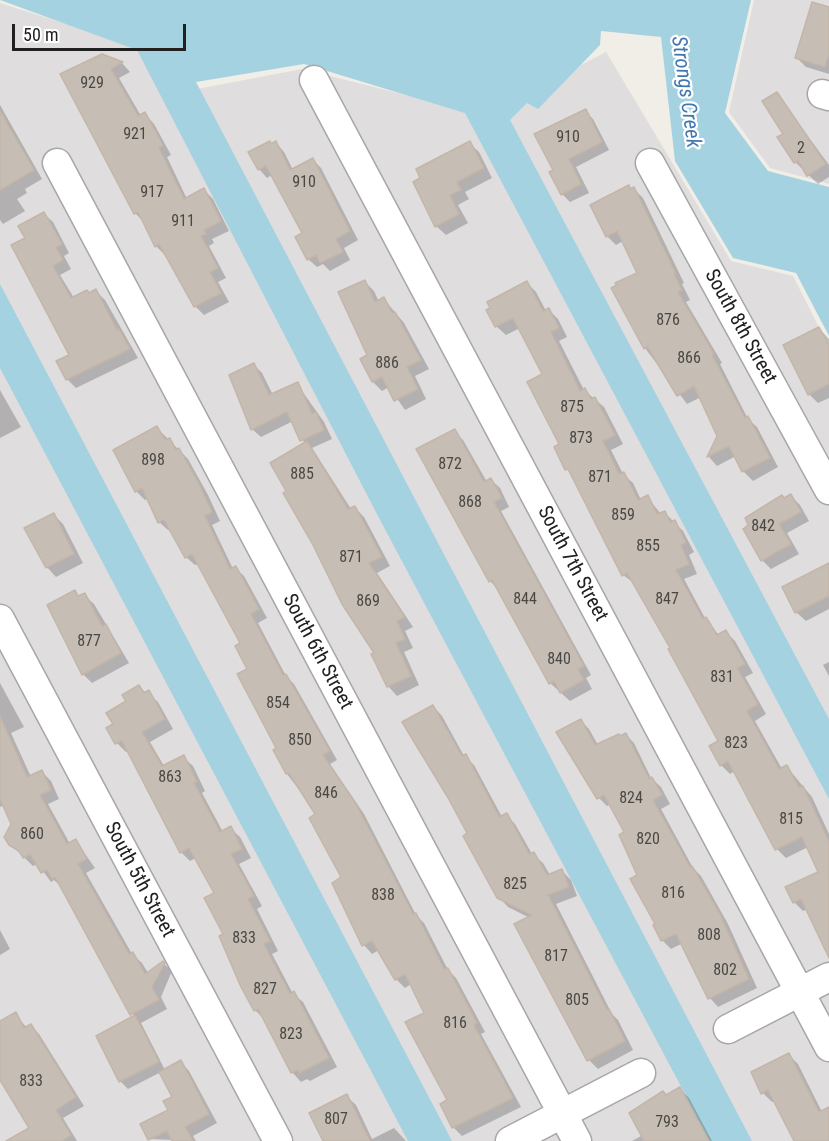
<!DOCTYPE html>
<style>
body{margin:0}
#map{position:relative;width:829px;height:1141px;overflow:hidden;background:#f1eee7;font-family:"Roboto Condensed",sans-serif}
canvas{display:block}
.scale{position:absolute;left:12px;top:24px;width:174px;height:27px;box-sizing:border-box;border:3px solid #202020;border-top:0;padding-left:8px;font-size:18px;line-height:21px;white-space:nowrap;color:#202020;-webkit-text-stroke:4px #fff;paint-order:stroke}
</style>
<div id="map">
<canvas width="829" height="1141"></canvas>
<div class="scale">50 m</div>
</div>
<script>
const ctx = document.querySelector('canvas').getContext('2d');
ctx.lineJoin = 'round';
function fill(path, color) {
  ctx.fillStyle = color;
  ctx.fill(path, 'evenodd');
}
function trace(path, color, width, dash) {
  ctx.strokeStyle = color;
  ctx.lineWidth = width;
  ctx.lineCap = dash ? 'butt' : 'round';
  ctx.setLineDash(dash || []);
  ctx.stroke(path);
}
function write(font, color, halo, rows, align = 'center') {
  ctx.font = font + ' "Roboto Condensed",sans-serif';
  ctx.lineWidth = 4.5;
  ctx.setLineDash([]);
  ctx.textBaseline = 'middle';
  ctx.strokeStyle = halo;
  ctx.fillStyle = color;
  for (const [text, x, y, turn = 0] of rows) {
    ctx.save();
    ctx.translate(x, y);
    ctx.rotate((+turn || 0) * Math.PI / 180);
    ctx.textAlign = isNaN(turn) ? turn : align;
    if (halo) ctx.strokeText(text, 0, 0);
    ctx.fillText(text, 0, 0);
    ctx.restore();
  }
}
fill(new Path2D(`
 M754,0H829V184L770,168L729,112Z
 M0,3L133,45L182,92L302,69L486,115L606,52L731,261L793,276L829,347V1141H0Z`), '#dfdddd');
fill(new Path2D(`
 M0,0H751L725,113L768,171L829,187V336L796,273L733,258L675,161L661,37L601,31L600,45L538,109L527,103L510,120L829,719V799L465,113L304,64L196,82L752,1141H710L379,518L137,50Z
 M0,284L452,1141H408L0,368Z`), '#a5d2e1');
fill(new Path2D(`
 M829,9V74L806,67L796,57Z
 M102,56L122,63L130,72L119,78L141,116L145,114L154,124L171,155L167,157L187,199L204,190L213,199L229,231L212,239L214,243L209,246L226,278L218,282L229,302L204,315L195,306L165,255L156,246L144,222L135,213Z
 M777,94L829,165V177L818,184L795,162L779,138L785,134Z
 M0,105L42,179L25,189L27,193L17,199L25,211L3,224L0,220Z
 M585,111L593,119L609,150L576,167L589,193L570,202L562,194L555,170Z
 M276,143L284,152L293,170L313,160L321,168L358,240L344,248L350,260L330,271L323,264L317,267L308,259L304,234L272,175L267,178L259,169L272,145Z
 M469,143L479,152L492,178L465,192L469,199L458,205L468,223L446,235L436,226Z
 M629,187L634,189L643,198L684,283L682,284L690,300L686,302L722,363L720,364L748,419L757,427L778,467L753,481L743,471L736,456L717,466L709,457L719,436L701,397L687,404L645,348L639,273L623,241L616,245L607,236Z
 M44,214L53,222L69,253L64,256L71,269L60,275L74,298L96,291L105,300L138,358L76,388L67,379L71,356L27,239Z
 M365,282L374,291L379,302L384,299L404,323L429,369L415,376L426,399L405,410L389,387L382,391L373,382L362,360L369,356Z
 M527,283L536,292L546,311L549,310L558,319L567,337L559,341L584,390L604,407L623,444L611,450L623,474L633,483L641,500L647,497L661,514L664,512L683,531L694,552L689,555L697,574L684,579L706,620L719,635L726,632L735,641L753,673L745,677L766,714L755,721L782,769L787,767L812,797L829,834V951L807,909L803,911L794,902L820,872L808,847L786,858L777,849L735,771L730,774L721,765L720,742L672,648L634,583L623,575L573,475L567,469L544,375L520,328L506,335L496,326L488,311Z
 M819,328L829,339V398L818,403L809,394Z
 M254,365L262,373L273,395L297,384L324,422L332,439L312,448L351,509L354,507L364,517L390,566L377,573L413,627L405,631L413,648L404,652L419,685L397,696L388,686L376,653L289,491L305,444L293,421L261,437L252,429Z
 M0,390L21,427L0,438Z
 M157,428L188,459L208,495L220,521L212,525L233,569L235,568L244,576L267,618L258,623L286,676L294,684L337,760L330,764L364,814L416,915L424,923L448,970L456,978L485,1032L481,1034L521,1107L462,1136L453,1127L426,1013L411,984L405,988L396,979L379,950L372,954L364,945L343,877L318,814L287,774L275,750L278,748L242,644L199,564L195,565L186,557L171,529L168,530L159,522L149,498L145,500L136,491Z
 M454,431L463,440L487,482L491,480L500,488L509,507L501,511L591,675L586,678L592,689L570,701L550,683L499,590L490,581Z
 M791,496L800,505L809,521L787,533L799,554L771,569L762,560L784,499Z
 M54,515L63,524L83,563L56,577L47,567Z
 M829,571V609L806,621L796,612Z
 M75,592L80,597L84,595L94,604L129,663L92,683L83,674Z
 M829,662V676L823,665Z
 M0,683L24,727L11,733L31,777L42,772L51,781L59,799L48,804L70,844L76,841L95,868L86,873L132,954L142,963L148,973L163,963L172,971L161,997L167,1009L141,1023L165,1070L181,1062L189,1071L217,1123L193,1136L196,1141L150,1139L170,1111L174,1097L161,1072L128,1089L120,1081L135,1017L62,887L54,880L51,882L38,864L33,866L10,844L13,824L4,805L0,807Z
 M139,687L158,702L173,729L150,742L164,766L183,757L193,766L205,791L202,793L223,832L230,828L240,837L251,858L239,864L262,906L257,909L278,951L272,954L293,994L303,1002L337,1067L310,1081L307,1079L301,1082L292,1072L264,1019L255,1010L225,934L216,894L196,858L190,861L181,852L129,751L126,752L117,743L115,724Z
 M433,706L442,716L464,756L474,765L502,817L506,815L515,824L532,854L543,863L550,875L562,871L571,880L577,896L556,904L612,1014L618,1020L633,1050L598,1069L589,1060L530,918L508,907L499,897L469,834Z
 M581,721L589,729L598,745L626,735L634,743L651,778L661,787L670,804L661,809L693,868L701,876L728,924L757,988L718,1007L710,998L683,943L671,949L662,940L655,926L657,925L626,833L611,804L607,806L599,798Z
 M0,930L10,949L0,955Z
 M15,1014L27,1028L31,1026L39,1034L84,1106L63,1118L77,1141H34L31,1128L0,1076V1022Z
 M788,1054L798,1064L822,1112L829,1113V1141H795L775,1101L772,1102L763,1093Z
 M680,1089L689,1098L712,1141H632L643,1135L667,1096Z
 M346,1096L356,1105L372,1139L394,1128L406,1141H324Z`), '#0003');
const building = new Path2D(`
 M812,2L829,7V54L825,67L795,58Z
 M102,54L123,62L111,69L138,116L145,112L163,145L159,148L184,199L204,188L221,221L204,230L206,234L201,236L218,268L210,272L221,293L194,307L159,244L155,247L138,212L134,214L60,74Z
 M777,92L826,164L807,176L798,161L794,163L777,137L783,134L762,101Z
 M586,109L602,142L569,159L581,184L561,195L549,172L553,170L534,134Z
 M0,111L34,170L0,190Z
 M270,141L271,144L276,141L290,170L313,158L350,231L336,239L343,252L320,263L316,255L307,260L295,237L302,233L266,166L258,170L248,152Z
 M470,141L484,168L457,182L461,190L450,195L459,214L435,227L413,182L420,178L416,169Z
 M629,185L630,189L634,187L676,274H674L682,290L678,292L714,354L712,355L745,418L748,416L770,458L742,472L729,446L707,457L717,436L694,386L677,396L647,346L644,349L611,288L617,285L615,283L637,273L617,231L606,237L590,205Z
 M44,212L62,244L56,247L63,260L53,266L71,298L87,290L89,293L96,289L117,330L119,329L130,349L66,380L56,361L69,355L11,245L25,238L18,226Z
 M365,280L375,302L384,297L392,313L395,312L421,360L407,367L418,389L394,401L382,377L372,382L360,359L367,355L338,292Z
 M527,281L543,311L549,308L559,328L551,332L580,391L585,388L591,399L595,397L615,435L603,441L619,474L624,472L638,500L648,495L657,514L665,511L670,522L675,520L686,543L681,545L689,564L676,570L703,619L706,617L717,635L726,630L745,664L737,668L758,704L747,711L779,769L787,765L799,788L803,786L829,842V958L801,899L793,903L785,887L818,872L802,837L775,850L728,761L720,766L709,746L718,741L668,649L670,648L627,573L622,576L568,469L565,470L554,447L559,444L527,382L542,374L513,318L495,327L486,310L490,308L487,302Z
 M819,327L829,346V384L808,395L783,345Z
 M254,363L269,395L298,382L312,414L316,412L324,430L300,441L287,412L251,430L229,375Z
 M157,426L165,440L170,438L176,450L179,448L199,484L212,512L205,516L230,569L236,566L259,609L251,614L283,675L286,674L330,751L323,755L356,804L413,914L416,913L444,969L448,968L477,1023L474,1025L513,1098L452,1128L440,1104L447,1100L405,1022L424,1013L405,974L395,980L372,941L362,946L332,883L341,877L309,818L315,814L289,773L286,774L273,750L276,748L237,674L247,669L235,646L240,643L192,554L185,558L164,520L158,523L142,488L135,492L113,450Z
 M455,429L484,482L491,478L502,498L494,502L584,666L578,669L584,680L560,693L554,681L549,684L492,580L489,582L416,449Z
 M307,441L348,509L355,506L382,557L369,563L405,617L397,621L405,639L396,643L411,676L387,687L371,654L374,653L342,604L313,545L283,493L286,491L270,463Z
 M791,494L801,512L779,524L791,544L761,561L743,529L748,525L745,518L782,495L784,498Z
 M54,513L74,554L46,568L24,528Z
 M829,563V596L795,613L782,587Z
 M75,590L78,596L85,593L102,626L106,624L121,653L82,675L47,605Z
 M139,685L144,693L149,690L165,719L142,732L162,766L184,755L197,782L194,783L220,832L231,826L242,849L231,854L254,896L248,899L270,941L264,944L290,994L294,991L329,1058L299,1073L298,1070L291,1073L258,1009L254,1011L241,987L219,936L223,934L204,898L214,893L189,848L180,853L122,741L115,744L106,728L113,724L106,713L126,701L122,695Z
 M433,705L462,756L466,754L499,817L507,813L529,854L534,852L547,875L562,869L569,887L548,895L607,1010L609,1009L625,1041L587,1061L514,924L532,915L497,898L463,836L467,833L447,796L402,722Z
 M0,716L27,777L42,770L51,790L40,795L67,844L76,839L87,859L78,864L129,954L133,952L145,974L163,961L165,963L152,987L159,1000L130,1015L55,877L52,879L47,870L41,873L30,854L23,858L19,851L9,845L4,837L11,824L0,799Z
 M581,719L595,745L619,734L620,736L626,733L649,779L652,777L662,795L653,800L690,867L692,866L720,914L749,979L708,999L676,934L661,941L653,925L655,924L630,879L637,875L619,835L624,832L604,795L597,799L556,732Z
 M16,1012L24,1028L31,1024L76,1097L56,1110L71,1135L62,1141H6L29,1128L0,1080V1021Z
 M135,1015L159,1062L119,1082L96,1036Z
 M789,1053L819,1112L829,1107V1141H794L768,1090L761,1094L751,1072Z
 M181,1060L209,1114L185,1127L193,1141H172L167,1131L148,1140L140,1124L168,1110L163,1101L172,1097L159,1072Z
 M680,1087L709,1141H644L629,1113L663,1091L666,1095Z
 M347,1094L370,1141H323L309,1113Z`);
fill(building, '#c6beb5');
trace(building, '#c4b5a8', 1.5);
const minor = new Path2D(`
 M314,80L829,1047
 M822,94L829,96
 M57,163L577,1141
 M650,163L829,490
 M0,619L278,1141
 M728,1029L829,977
 M510,1141L641,1073`);
trace(minor, '#a7a7a7', 31);
trace(minor, '#fff', 28);
write('16px', '#4a4845', null, [
 ["929",92,84],
 ["921",135,135],
 ["910",568,138],
 ["2",801,149],
 ["910",304,183],
 ["917",152,193],
 ["911",183,222],
 ["876",668,321],
 ["866",689,359],
 ["886",387,364],
 ["875",572,408],
 ["873",581,439],
 ["898",153,461],
 ["872",450,465],
 ["885",302,475],
 ["871",600,478],
 ["868",470,503],
 ["859",623,516],
 ["842",763,527],
 ["855",648,547],
 ["871",351,558],
 ["844",525,600],
 ["847",667,600],
 ["869",368,602],
 ["877",89,642],
 ["840",559,660],
 ["831",722,678],
 ["854",278,704],
 ["850",300,741],
 ["823",736,744],
 ["863",170,778],
 ["846",326,794],
 ["824",631,799],
 ["815",791,820],
 ["860",32,835],
 ["820",648,840],
 ["825",515,885],
 ["816",673,894],
 ["838",383,896],
 ["808",709,936],
 ["833",244,939],
 ["817",556,957],
 ["802",725,971],
 ["827",265,990],
 ["805",577,1001],
 ["816",455,1024],
 ["823",291,1035],
 ["833",31,1082],
 ["807",336,1120],
 ["793",667,1123]
]);
write('20px', '#202020', '#fff', [
 ["South 8th Street",740,327,61],
 ["South 7th Street",572,564,62],
 ["South 6th Street",317,652,62],
 ["South 5th Street",139,880,62]
]);
write('italic 21px', '#4377af', '#fff', [
 ["Strongs Creek",685,92,82]
]);
</script>
